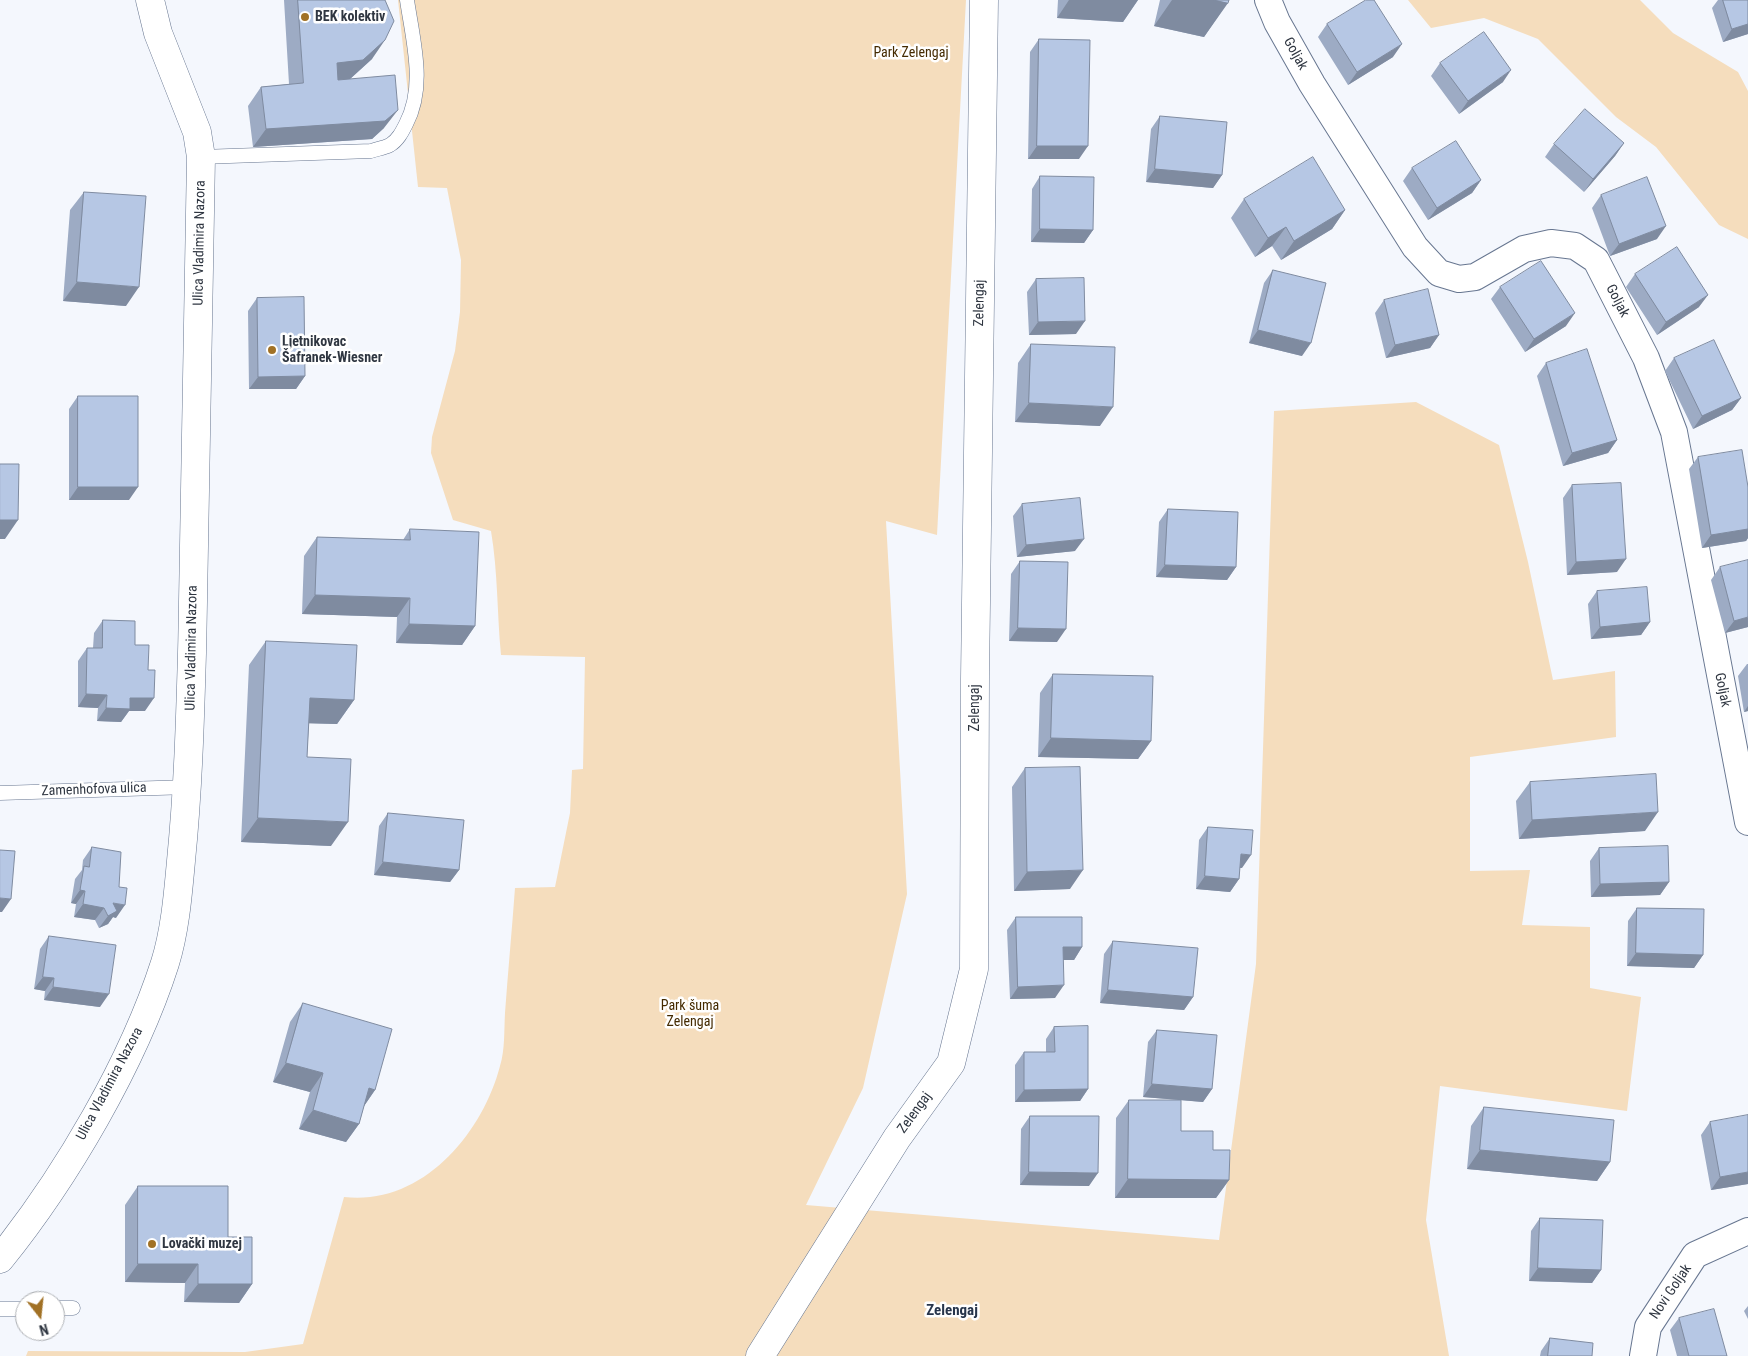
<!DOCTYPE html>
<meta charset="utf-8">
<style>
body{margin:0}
#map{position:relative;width:1748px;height:1356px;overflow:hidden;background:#f4f7fd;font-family:"Roboto Condensed",sans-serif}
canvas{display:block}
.north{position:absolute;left:15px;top:1291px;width:50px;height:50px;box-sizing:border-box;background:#fff;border:1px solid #acafb3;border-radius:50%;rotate:164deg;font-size:14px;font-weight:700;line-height:20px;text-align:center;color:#2f3641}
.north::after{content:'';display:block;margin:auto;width:18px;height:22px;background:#a17125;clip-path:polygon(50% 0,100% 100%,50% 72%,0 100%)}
</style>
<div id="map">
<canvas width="1748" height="1356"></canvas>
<div class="north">N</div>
</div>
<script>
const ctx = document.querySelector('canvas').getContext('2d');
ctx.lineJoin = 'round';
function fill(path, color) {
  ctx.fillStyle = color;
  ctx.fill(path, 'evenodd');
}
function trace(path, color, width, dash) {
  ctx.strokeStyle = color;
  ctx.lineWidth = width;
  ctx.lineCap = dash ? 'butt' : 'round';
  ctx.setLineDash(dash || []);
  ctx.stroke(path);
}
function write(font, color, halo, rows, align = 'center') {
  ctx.font = font + ' "Roboto Condensed",sans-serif';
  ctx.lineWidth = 5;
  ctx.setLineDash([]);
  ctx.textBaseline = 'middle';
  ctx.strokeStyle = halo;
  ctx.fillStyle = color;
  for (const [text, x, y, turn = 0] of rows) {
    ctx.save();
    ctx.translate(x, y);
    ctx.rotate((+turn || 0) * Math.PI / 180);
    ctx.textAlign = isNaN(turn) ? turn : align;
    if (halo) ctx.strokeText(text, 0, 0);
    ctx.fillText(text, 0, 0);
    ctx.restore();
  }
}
fill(new Path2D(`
 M398,0H966L937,535L886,521L907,894L863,1088L806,1205L1219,1240L1256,964L1274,411L1416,402L1499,445L1528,562L1553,680L1615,671L1616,737L1470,757V871L1530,870L1522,925L1590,927V988L1641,997L1627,1111L1440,1086L1426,1220L1449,1356H26L28,1351L245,1352L303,1344L344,1197C421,1206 482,1135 500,1066C505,1050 504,1030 505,1013C508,971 512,929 515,888L555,887L570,813L572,770L583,769L585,657L501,655C497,614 498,572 491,531L453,520L431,453L432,437L455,351L460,312L461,260L447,188L418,187Z
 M1408,0H1640L1673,33L1738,72L1748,91V239L1719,225L1656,147L1616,117L1538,39L1484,18L1431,28Z`), '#f5ddbd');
const service = new Path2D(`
 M201,157L371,151C377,149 384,148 390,145C398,140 402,132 406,124C426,86 413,41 407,0
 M0,793L189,787
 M55,1308H73
 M0,1309H25`);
const minor = new Path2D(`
 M1268,0L1277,22L1312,84L1415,247L1439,273L1459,279L1475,277L1524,249L1551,243L1575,246L1596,260L1646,358L1674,432L1748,822
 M1643,1356L1648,1327L1695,1255L1748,1231`);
const tertiary = new Path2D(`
 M0,1259C66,1177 133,1063 165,963C175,931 178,894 181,861C188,791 190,723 192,653C196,488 199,323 201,157L197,132L158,33L150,0
 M760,1356L897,1138L951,1063L974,969L975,678L984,0`);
trace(service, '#677690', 15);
trace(minor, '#677690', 28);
trace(tertiary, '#677690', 29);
trace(service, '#fff', 14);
trace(minor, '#fff', 26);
trace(tertiary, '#fff', 28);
fill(new Path2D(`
 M284,0H385L372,59L350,79L384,128L372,139L253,147L248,106L261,87L289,84Z
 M1058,0H1138L1123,22L1057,18Z
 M1160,0H1229L1204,37L1154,26Z
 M1718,0H1748V34L1723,42L1712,8Z
 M1327,24L1393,57L1348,85L1318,37Z
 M1039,39L1079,159H1028L1030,52Z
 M1440,63L1503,82L1459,114L1431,76Z
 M1160,116L1222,175L1213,188L1146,182L1151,129Z
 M1624,143L1615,156L1584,192L1545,157L1554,144Z
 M1412,168L1481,180L1472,193L1428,220L1403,181Z
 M1040,176L1093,230L1084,243L1031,242L1032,189Z
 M84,192L126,306L63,301L70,210Z
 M1601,195L1657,239L1610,256L1592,208Z
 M1244,199L1345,210L1332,229L1281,260L1272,246L1255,257L1231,218Z
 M1273,270L1302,356L1249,343L1264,283Z
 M1635,274L1699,307L1657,335L1626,287Z
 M1036,279L1076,334L1029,335L1027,292Z
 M1500,287L1566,326L1525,352L1491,299Z
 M257,298L305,376L296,389H249L248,311Z
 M1384,300L1439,335L1430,348L1386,358L1375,313Z
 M1031,344L1100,426L1015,422L1018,363Z
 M1674,358L1741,398L1732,410L1693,429L1665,371Z
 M1546,363L1617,440L1608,453L1563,466L1537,376Z
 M78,396L129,500H69V409Z
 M1698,457L1748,487V538L1746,541L1702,548L1689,469Z
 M1572,485L1617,572L1567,575L1563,498Z
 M1022,504L1075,551L1017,557L1013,516Z
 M1168,509L1236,567L1227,580L1156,577L1159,522Z
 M410,529L475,626L462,645L396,643L397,617L302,614L304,556L317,537L403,540Z
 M1020,561L1057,642L1009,641L1011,574Z
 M1720,567L1748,627L1725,633L1711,580Z
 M1597,591L1650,622L1641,635L1591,639L1588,604Z
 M103,620L135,645L145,711H129L121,722L97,721L98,708L78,707V661L87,648H93L94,633Z
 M266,641L354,700L337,724L309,723L307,757L331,846L241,842L249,665Z
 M1747,664H1748V711L1744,712L1738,676Z
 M1053,674L1151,741L1138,759L1038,757L1040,693Z
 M1025,768L1070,889L1014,891L1012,787Z
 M1530,782L1645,831L1519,839L1516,801Z
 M388,813L459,870L450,882L374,875L379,826Z
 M1208,827L1242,868H1240L1239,879L1230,892L1196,889L1199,840Z
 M92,847L116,918L113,917L108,924L99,928L95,920L74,917L76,904L71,903L75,879L82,870L83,860Z
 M1599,848L1669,882L1660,895L1591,897L1590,861Z
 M1637,908L1703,955L1694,968L1627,966L1628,921Z
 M1016,917L1082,947L1074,960H1063L1055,998L1010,999L1007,930Z
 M49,936L100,1007L44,1000L45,991L34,989L40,949Z
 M1113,941L1193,997L1184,1010L1100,1003L1104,954Z
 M303,1003L375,1090L364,1106L359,1124L346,1142L299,1129L310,1092L273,1082L290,1022Z
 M1054,1027L1088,1089L1080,1101L1015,1102V1065L1024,1052H1046V1039Z
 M1157,1030L1212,1089L1203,1102L1181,1100V1131L1213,1150L1229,1180L1216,1198H1115L1116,1118L1129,1100H1181L1143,1097L1148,1042Z
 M1484,1107L1610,1162L1597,1181L1467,1169L1471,1126Z
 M1030,1116L1089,1186L1020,1185L1021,1129Z
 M1710,1122L1748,1184L1711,1190L1701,1135Z
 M138,1186L228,1237L252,1284L239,1303L184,1302L185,1283L125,1282V1205Z
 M1540,1218L1601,1270L1592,1283L1529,1281L1531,1231Z
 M1748,1306V1319L1744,1311Z
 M1679,1318L1727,1356H1677L1670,1330Z
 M1550,1338L1592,1356H1540L1541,1351Z`), '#9dabc4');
fill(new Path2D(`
 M1069,0H1138L1123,22L1057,18Z
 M1172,0H1214L1228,3L1204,37L1154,26Z
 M1748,24V34L1723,42L1732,29Z
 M385,40L372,59L350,79L324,82L337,63Z
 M1402,44L1393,57L1348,85L1357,72Z
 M1511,70L1503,82L1459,114L1468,101Z
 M398,110L384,128L372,139L253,147L266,129Z
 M1624,143L1615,156L1584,192L1593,179Z
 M1037,146H1088L1079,159H1028Z
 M1155,169L1222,175L1213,188L1146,182Z
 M1481,180L1472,193L1428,220L1437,208Z
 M1345,210L1332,229L1281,260L1294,241Z
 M1666,226L1657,239L1610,256L1619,244Z
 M1286,227L1272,246L1255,257L1268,238Z
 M1040,229L1093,230L1084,243L1031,242Z
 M77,282L139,287L126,306L63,301Z
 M1708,295L1699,307L1657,335L1666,322Z
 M1575,313L1566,326L1525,352L1534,339Z
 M1085,321L1076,334L1029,335L1038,322Z
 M1258,330L1311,343L1302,356L1249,343Z
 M1439,335L1430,348L1386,358L1395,345Z
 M305,376L296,389H249L258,377Z
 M1741,398L1732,410L1693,429L1702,416Z
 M1029,403L1113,407L1100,426L1015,422Z
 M1617,440L1608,453L1563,466L1572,453Z
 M78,487H138L129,500H69Z
 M0,520H18L5,539H0Z
 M1748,529V538L1746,541L1702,548L1711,535Z
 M1084,539L1075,551L1017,557L1026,545Z
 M1626,559L1617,572L1567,575L1576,562Z
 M1165,565L1236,567L1227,580L1156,577Z
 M315,595L410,598L397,617L302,614Z
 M1748,617V627L1725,633L1734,621Z
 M1650,622L1641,635L1591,639L1600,627Z
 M409,624L475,626L462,645L396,643Z
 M1018,628L1066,629L1057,642L1009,641Z
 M86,694L107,695L98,708L78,707Z
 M130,698H154L145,711H129L121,722L97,721L106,708Z
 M310,698L354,700L337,724L293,723Z
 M1748,706V711L1744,712Z
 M1051,738L1151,741L1138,759L1038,757Z
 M1658,812L1645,831L1519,839L1532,820Z
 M258,818L348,822L331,846L241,842Z
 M1241,854L1251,855L1242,868L1232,867Z
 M383,862L459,870L450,882L374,875Z
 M1083,870L1070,889L1014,891L1027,872Z
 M1205,876L1239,879L1230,892L1196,889Z
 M1669,882L1660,895L1591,897L1600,884Z
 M80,890L85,891L76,904L71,903Z
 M0,898L11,899L2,912H0Z
 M113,903L125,905L116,918L113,917L108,924L99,928L108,916Z
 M83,904L104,908L95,920L74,917Z
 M1063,947H1082L1074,960H1054Z
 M1636,953L1703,955L1694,968L1627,966Z
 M43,977L54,978L45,991L34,989Z
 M1064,985L1055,998L1010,999L1018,987Z
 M53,987L109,994L100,1007L44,1000Z
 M1108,990L1193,997L1184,1010L1100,1003Z
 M286,1063L323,1073L310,1092L273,1082Z
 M1152,1084L1212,1089L1203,1102L1143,1097Z
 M369,1088L375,1090L362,1109Z
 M1088,1089L1080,1101L1015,1102L1024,1090Z
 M313,1110L359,1124L346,1142L299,1129Z
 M1480,1150L1610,1162L1597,1181L1467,1169Z
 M1029,1172L1098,1173L1089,1186L1020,1185Z
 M1748,1172V1184L1711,1190L1720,1177Z
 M1128,1179L1229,1180L1216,1198H1115Z
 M138,1264H198L185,1283L125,1282Z
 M1538,1268L1601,1270L1592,1283L1529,1281Z
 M198,1284H252L239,1303L184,1302Z`), '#7f8ba0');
const building = new Path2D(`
 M298,0H385L394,21L385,40L363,60L337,63L338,80L395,75L398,110L385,121L266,129L261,87L303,83Z
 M1214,0H1229L1228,3Z
 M1366,0H1374L1402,44L1357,72L1327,24Z
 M1723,0H1748V24L1732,29Z
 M1484,32L1511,70L1468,101L1440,63Z
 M1039,39L1090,40L1088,146H1037Z
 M1585,109L1624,143L1593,179L1554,144Z
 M1160,116L1227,122L1222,175L1155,169Z
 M1456,141L1481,180L1437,208L1412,168Z
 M1313,157L1345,210L1294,241L1286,227L1268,238L1244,199Z
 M1040,176L1094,177L1093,230L1040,229Z
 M1647,177L1666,226L1619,244L1601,195Z
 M84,192L146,196L139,287L77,282Z
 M1677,247L1708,295L1666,322L1635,274Z
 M1541,261L1575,313L1534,339L1500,287Z
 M1273,270L1326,283L1311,343L1258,330Z
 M1084,278L1085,321L1038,322L1036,279Z
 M1428,289L1439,335L1395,345L1384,300Z
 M304,297L305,376L258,377L257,298Z
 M1714,340L1741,398L1702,416L1674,358Z
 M1031,344L1115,347L1113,407L1029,403Z
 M1587,349L1617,440L1572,453L1546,363Z
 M78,396H138V487H78Z
 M1742,450L1748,487V529L1711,535L1698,457Z
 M0,464H19L18,520H0Z
 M1621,483L1626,559L1576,562L1572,485Z
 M1080,498L1084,539L1026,545L1022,504Z
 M1168,509L1238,512L1236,567L1165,565Z
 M410,529L479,532L475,626L409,624L410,598L315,595L317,537L410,540Z
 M1748,560V617L1734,621L1720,567Z
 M1020,561L1068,562L1066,629L1018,628Z
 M1647,587L1650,622L1600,627L1597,591Z
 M103,620L135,621V645H149L148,670H155L154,698H130V709L106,708L107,695L86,694L87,648H102Z
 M266,641L357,645L354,700L310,698L307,757L351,759L348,822L258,818Z
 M1053,674L1153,676L1151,741L1051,738Z
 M1080,767L1083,870L1027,872L1025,768Z
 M1656,774L1658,812L1532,820L1530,782Z
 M388,813L464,820L459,870L383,862Z
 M1208,827L1253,830L1251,855L1241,854L1239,879L1205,876Z
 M1668,846L1669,882L1600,884L1599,848Z
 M92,847L121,852L119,887L127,888L125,905L113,903L117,911L108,916L104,908L83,904L85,891L80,890L84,866L89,867Z
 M0,850L15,851L11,899L0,898Z
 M1637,908L1704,909L1703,955L1636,953Z
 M1016,917H1082V947H1063L1064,985L1018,987Z
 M49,936L116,945L109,994L53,987L54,978L43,977Z
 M1113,941L1198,948L1193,997L1108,990Z
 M303,1003L392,1029L375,1090L369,1088L359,1124L313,1110L323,1073L286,1063Z
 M1088,1026V1089L1024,1090V1052H1055L1054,1027Z
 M1157,1030L1217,1035L1212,1089L1152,1084Z
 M1129,1100H1181V1131H1213V1150H1230L1229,1180L1128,1179Z
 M1484,1107L1614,1120L1610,1162L1480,1150Z
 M1748,1115V1172L1720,1177L1710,1122Z
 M1030,1116H1099L1098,1173L1029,1172Z
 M138,1186H228V1237H252V1284H198V1264H138Z
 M1540,1218L1603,1220L1601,1270L1538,1268Z
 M1714,1309L1727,1356H1689L1679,1318Z
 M1550,1338L1593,1343L1592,1356H1548Z`);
fill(building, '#b6c7e4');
trace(building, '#7f8ba0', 1);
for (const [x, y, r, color] of [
 [305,17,5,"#a17125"],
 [272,350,5,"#a17125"],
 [152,1244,5,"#a17125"]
]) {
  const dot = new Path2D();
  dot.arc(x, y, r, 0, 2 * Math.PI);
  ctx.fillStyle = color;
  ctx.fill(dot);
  trace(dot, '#fff', 2);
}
write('bold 14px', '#2f3641', '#fff', [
 ["BEK kolektiv",315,17],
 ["Ljetnikovac",282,342],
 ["Šafranek-Wiesner",282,358],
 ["Lovački muzej",162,1244]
], 'left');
write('14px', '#442a00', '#fff', [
 ["Park Zelengaj",911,53],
 ["Park šuma",690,1006],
 ["Zelengaj",690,1022]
]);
write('14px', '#2f3641', '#fff', [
 ["Goljak",1295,54,61],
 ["Ulica Vladimira Nazora",200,243,-89],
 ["Goljak",1617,301,63],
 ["Zelengaj",980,303,-89],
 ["Ulica Vladimira Nazora",192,648,-89],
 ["Goljak",1722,690,79],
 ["Zelengaj",975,708,-90],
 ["Zamenhofova ulica",94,790,-2],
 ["Ulica Vladimira Nazora",110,1084,-62],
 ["Zelengaj",915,1113,-54],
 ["Novi Goljak",1671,1292,-56]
]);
write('bold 15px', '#28354b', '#fff', [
 ["Zelengaj",952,1311]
]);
</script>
